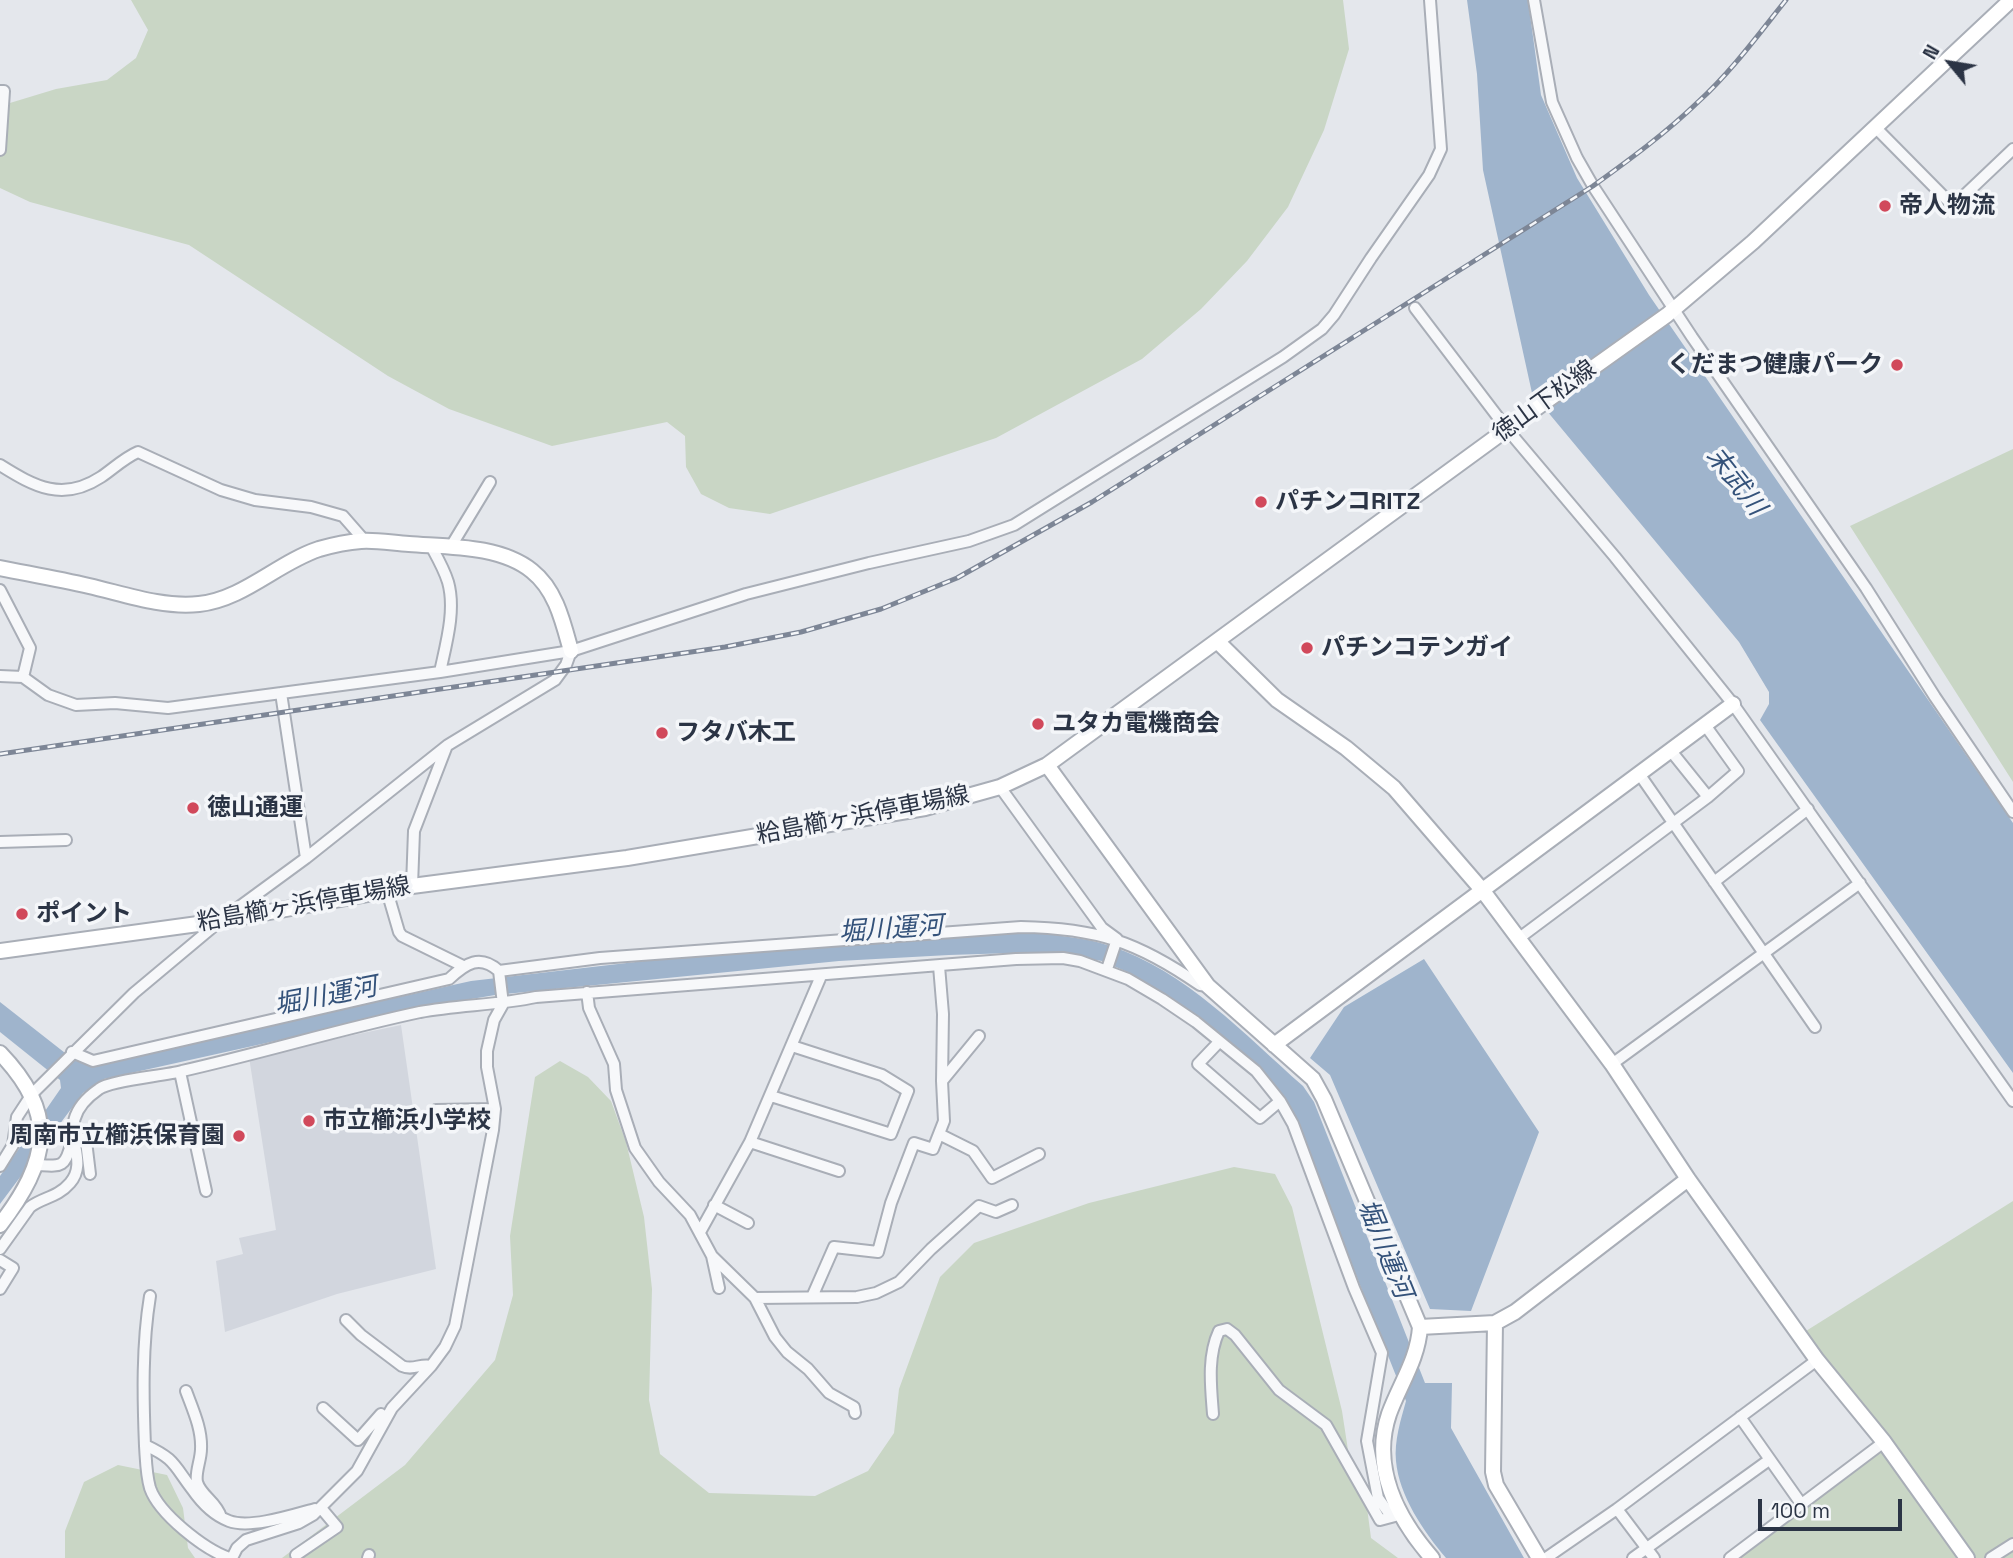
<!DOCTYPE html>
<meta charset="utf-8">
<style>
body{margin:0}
#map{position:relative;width:2013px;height:1558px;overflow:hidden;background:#e4e7ec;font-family:"Space Grotesk",sans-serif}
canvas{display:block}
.north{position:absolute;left:1915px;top:28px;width:70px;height:70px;-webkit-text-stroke:5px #f4f6f9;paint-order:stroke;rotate:300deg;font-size:19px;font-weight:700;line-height:28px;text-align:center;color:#2b3445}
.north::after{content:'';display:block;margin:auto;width:24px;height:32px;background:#2b3445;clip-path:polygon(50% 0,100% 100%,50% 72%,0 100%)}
.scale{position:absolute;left:1758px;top:1499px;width:144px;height:32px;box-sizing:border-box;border:4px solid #2b3445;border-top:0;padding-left:9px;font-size:21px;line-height:24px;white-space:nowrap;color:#2b3445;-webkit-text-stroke:5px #f4f6f9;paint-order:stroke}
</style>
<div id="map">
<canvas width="2013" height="1558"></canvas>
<div class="north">N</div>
<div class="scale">100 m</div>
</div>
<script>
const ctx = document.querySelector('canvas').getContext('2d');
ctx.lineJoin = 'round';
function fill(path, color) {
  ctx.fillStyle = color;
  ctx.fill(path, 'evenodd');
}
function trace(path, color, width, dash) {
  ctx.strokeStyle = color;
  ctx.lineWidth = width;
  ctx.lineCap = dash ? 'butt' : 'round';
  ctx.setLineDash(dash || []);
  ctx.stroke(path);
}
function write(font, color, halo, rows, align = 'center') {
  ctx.font = font + ' "Space Grotesk","Noto Sans JP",sans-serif';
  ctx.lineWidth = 7;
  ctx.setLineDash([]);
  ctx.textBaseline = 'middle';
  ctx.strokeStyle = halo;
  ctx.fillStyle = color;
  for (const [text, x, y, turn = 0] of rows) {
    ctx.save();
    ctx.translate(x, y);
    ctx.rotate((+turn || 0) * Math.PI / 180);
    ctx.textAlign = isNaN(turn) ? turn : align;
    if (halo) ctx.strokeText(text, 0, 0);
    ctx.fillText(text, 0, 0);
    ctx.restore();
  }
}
fill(new Path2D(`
 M401,1025L436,1269L337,1294L225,1332L216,1261L243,1254L239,1238L276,1230L249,1057Z`), '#d2d6de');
fill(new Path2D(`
 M131,0H1343L1349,49L1324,130L1288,207L1247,261L1201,309L1142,359L996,438L770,514L729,508L701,494L686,467L685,436L667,422L552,446L449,409L388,376L189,245L30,202L0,188V106L56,89L107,80L136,58L148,30Z
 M2013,449V782L1850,526Z
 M560,1061L588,1077L611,1101L626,1142L644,1217L652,1289L649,1400L660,1454L709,1493L815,1496L868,1471L894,1433L899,1389L940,1277L974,1243L1089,1203L1234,1167L1275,1174L1292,1207L1342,1411L1352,1476L1366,1500L1371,1538L1398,1558H282L405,1465L495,1360L513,1295L510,1236L535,1077Z
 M2013,1201V1558H1733L1883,1442L1798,1336Z
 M118,1465L167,1475L183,1508L188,1548L195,1558H65V1531L84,1482Z`), '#c9d6c5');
fill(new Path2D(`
 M1467,0H1528L1541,95L1577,178L1649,295L2013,823V1073L1760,720L1769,704V692L1739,642L1532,393L1483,170L1477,74Z
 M1031,932C1056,936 1086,937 1110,946C1186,971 1244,1034 1303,1086L1314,1102L1425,1383H1452L1451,1428L1524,1558H1446C1424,1532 1399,1496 1396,1461C1394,1441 1401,1419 1406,1401L1333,1217L1297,1119L1280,1092L1191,1013L1132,974L1102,961L1043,952L949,955L839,961L495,995L442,1004L104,1079L83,1093L0,1204V1176L61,1088L60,1080L0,1032V1002L74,1060L89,1066L471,981L670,958Z
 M1424,959L1539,1132L1471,1311L1430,1309L1330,1075L1310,1058L1344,1007Z`), '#9fb4cc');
const street = new Path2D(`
 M1534,0L1552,102L1577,158L1593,186L1692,337L1866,588L1935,697L2013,812
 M0,91H4L0,150
 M1875,127L1953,206L2013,149
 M1415,308L1507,429L1615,557L1733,704L2013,1101
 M0,465C35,487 63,502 101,477C113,469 124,458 138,452L221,490L255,500L311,507L343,516L364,540
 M431,546C437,557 444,569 448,582C456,610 446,644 440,672
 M450,548L490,482
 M0,590L30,648L23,677
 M0,676L23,677L48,695L76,705L115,703L168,708L440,672L571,651L746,594L869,563L969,541L1014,525L1283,357L1322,329L1334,315L1371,258L1429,175L1441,149L1430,0
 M281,693L306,858
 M1671,751L1708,797
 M1640,775L1815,1027
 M1000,787L1102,928L1117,939L1107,969
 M0,842L66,840
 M1714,882L1808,809
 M412,886L414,831L446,748
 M387,891L399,932L402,936L463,966
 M1518,939L1708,797L1738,771L1705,725
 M499,971L600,958L1021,927C1097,928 1138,942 1200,985L1208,986
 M587,992L589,1008L614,1064L616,1090L635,1148L659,1182L690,1215L712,1256L719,1288
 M1219,1042L1198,1064L1260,1118L1280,1101
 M72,1052L93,1061L449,979C466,963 480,954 499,971L503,1004L494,1020L487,1051V1067L495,1109L493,1130L455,1326L445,1347L431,1366L392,1408L357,1471L313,1515L299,1523L246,1540L237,1548L232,1558
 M1612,1064L1860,883
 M180,1072L206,1191
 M942,1081L979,1036
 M771,1096L891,1134L908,1091L882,1075L792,1046
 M436,1110L495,1109
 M74,1134L86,1141L90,1174
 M939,1134L973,1151L992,1178L1039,1154
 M750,1142L839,1171
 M36,1165C60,1166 65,1169 71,1144
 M0,1166L13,1145L17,1117L32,1094L134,993L220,921L306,858L448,745L555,680L566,665L571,651
 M714,1205L748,1223
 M700,1232L750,1142L821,976
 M0,1249L30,1207C43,1197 57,1198 70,1183C94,1155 47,1125 99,1089C111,1080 164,1076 182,1071C262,1053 340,1029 420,1012C458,1005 498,1005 536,997L1016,959L1063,958L1080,961L1128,979L1162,999L1196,1022L1256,1071L1280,1101L1293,1124L1354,1288L1382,1353L1367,1441L1378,1498L1391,1516
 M712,1256L755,1298L775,1337L787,1352L808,1369L829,1393L854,1407L855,1413
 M0,1260L13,1268L0,1289
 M150,1296C142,1345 143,1396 145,1446C146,1460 146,1474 150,1488C159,1514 204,1549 229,1558
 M812,1297L834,1247L878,1252L891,1203L914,1143L933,1149L944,1121L942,1081L943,1014L939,966
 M755,1298L857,1297L876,1293L899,1282L931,1249L979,1206L996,1212L1012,1205
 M346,1320L361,1335L402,1366C413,1371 421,1363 431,1366
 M186,1391C193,1410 202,1429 201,1449C201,1460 195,1472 197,1482C201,1496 216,1501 221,1517
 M323,1408L358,1440L381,1414
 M1213,1414C1211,1387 1207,1357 1219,1331L1227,1329L1235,1335L1279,1390L1326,1425L1380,1520L1395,1516
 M1740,1417L1802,1505
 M145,1445C175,1459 173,1464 192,1489C201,1502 213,1515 229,1521C250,1529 293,1515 315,1509
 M1617,1509L1654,1558
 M296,1555L337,1527L321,1508
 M368,1558L369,1555
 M1546,1558L1617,1509L1817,1360
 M1633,1558L1769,1460
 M1730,1558L1884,1442
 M1991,1558L2013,1544`);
const secondary = new Path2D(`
 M0,568C30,574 59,579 89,586C124,594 162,608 199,604C244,599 277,563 319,549C333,545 347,542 361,541C376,540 393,543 409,544C447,547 500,545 532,571C556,590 563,622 571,651
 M1218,642L1277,700L1346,748L1394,788L1483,891L1612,1064L1688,1179L1817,1360L1884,1442L1967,1558
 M1047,765L1208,986L1313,1079L1324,1099L1420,1327C1418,1359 1400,1384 1389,1414C1371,1467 1397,1518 1432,1558
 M0,951L220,921L412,886L627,858L925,808L1000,787L1047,765L1507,429L1667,315L1753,242L2011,0
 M1274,1045L1733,704
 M0,1053C59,1114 49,1161 0,1225
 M1495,1323L1493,1472L1496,1485L1539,1558
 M1420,1327L1495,1323L1515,1312L1688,1179`);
trace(street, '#a9aeb7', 14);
trace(secondary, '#a9aeb7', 18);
trace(street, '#f7f8fa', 10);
trace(secondary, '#fff', 14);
const rail = new Path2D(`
 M0,754L725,647L801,632L881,609L957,578L1092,502L1593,186C1629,160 1666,133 1698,102C1731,72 1758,35 1786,0`);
trace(rail, '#7d8696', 5);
trace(rail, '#f4f6f9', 2.5, [8]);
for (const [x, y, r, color] of [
 [1885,206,7,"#d1495b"],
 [1897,365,7,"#d1495b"],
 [1261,502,7,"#d1495b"],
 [1307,648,7,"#d1495b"],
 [1038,724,7,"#d1495b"],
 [662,733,7,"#d1495b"],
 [193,808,7,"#d1495b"],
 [22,914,7,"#d1495b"],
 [309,1121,7,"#d1495b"],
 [239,1136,7,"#d1495b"]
]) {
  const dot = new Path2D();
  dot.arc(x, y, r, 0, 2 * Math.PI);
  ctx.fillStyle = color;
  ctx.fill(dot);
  trace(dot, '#f4f6f9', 2.5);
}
write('bold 24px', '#2b3445', '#f4f6f9', [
 ["帝人物流",1899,206],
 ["くだまつ健康パーク",1883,365,"right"],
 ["パチンコRITZ",1275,502],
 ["パチンコテンガイ",1321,648],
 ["ユタカ電機商会",1052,724],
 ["フタバ木工",676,733],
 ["徳山通運",207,808],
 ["ポイント",36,914],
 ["市立櫛浜小学校",323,1121],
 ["周南市立櫛浜保育園",225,1136,"right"]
], 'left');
write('24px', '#2b3445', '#f4f6f9', [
 ["徳山下松線",1545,402,-36],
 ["粭島櫛ヶ浜停車場線",863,816,-11],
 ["粭島櫛ヶ浜停車場線",304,905,-10]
]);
write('italic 26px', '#34527a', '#f4f6f9', [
 ["末武川",1735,482,52],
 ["堀川運河",891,930,-4],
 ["堀川運河",326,997,-11],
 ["堀川運河",1384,1249,68]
]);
</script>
